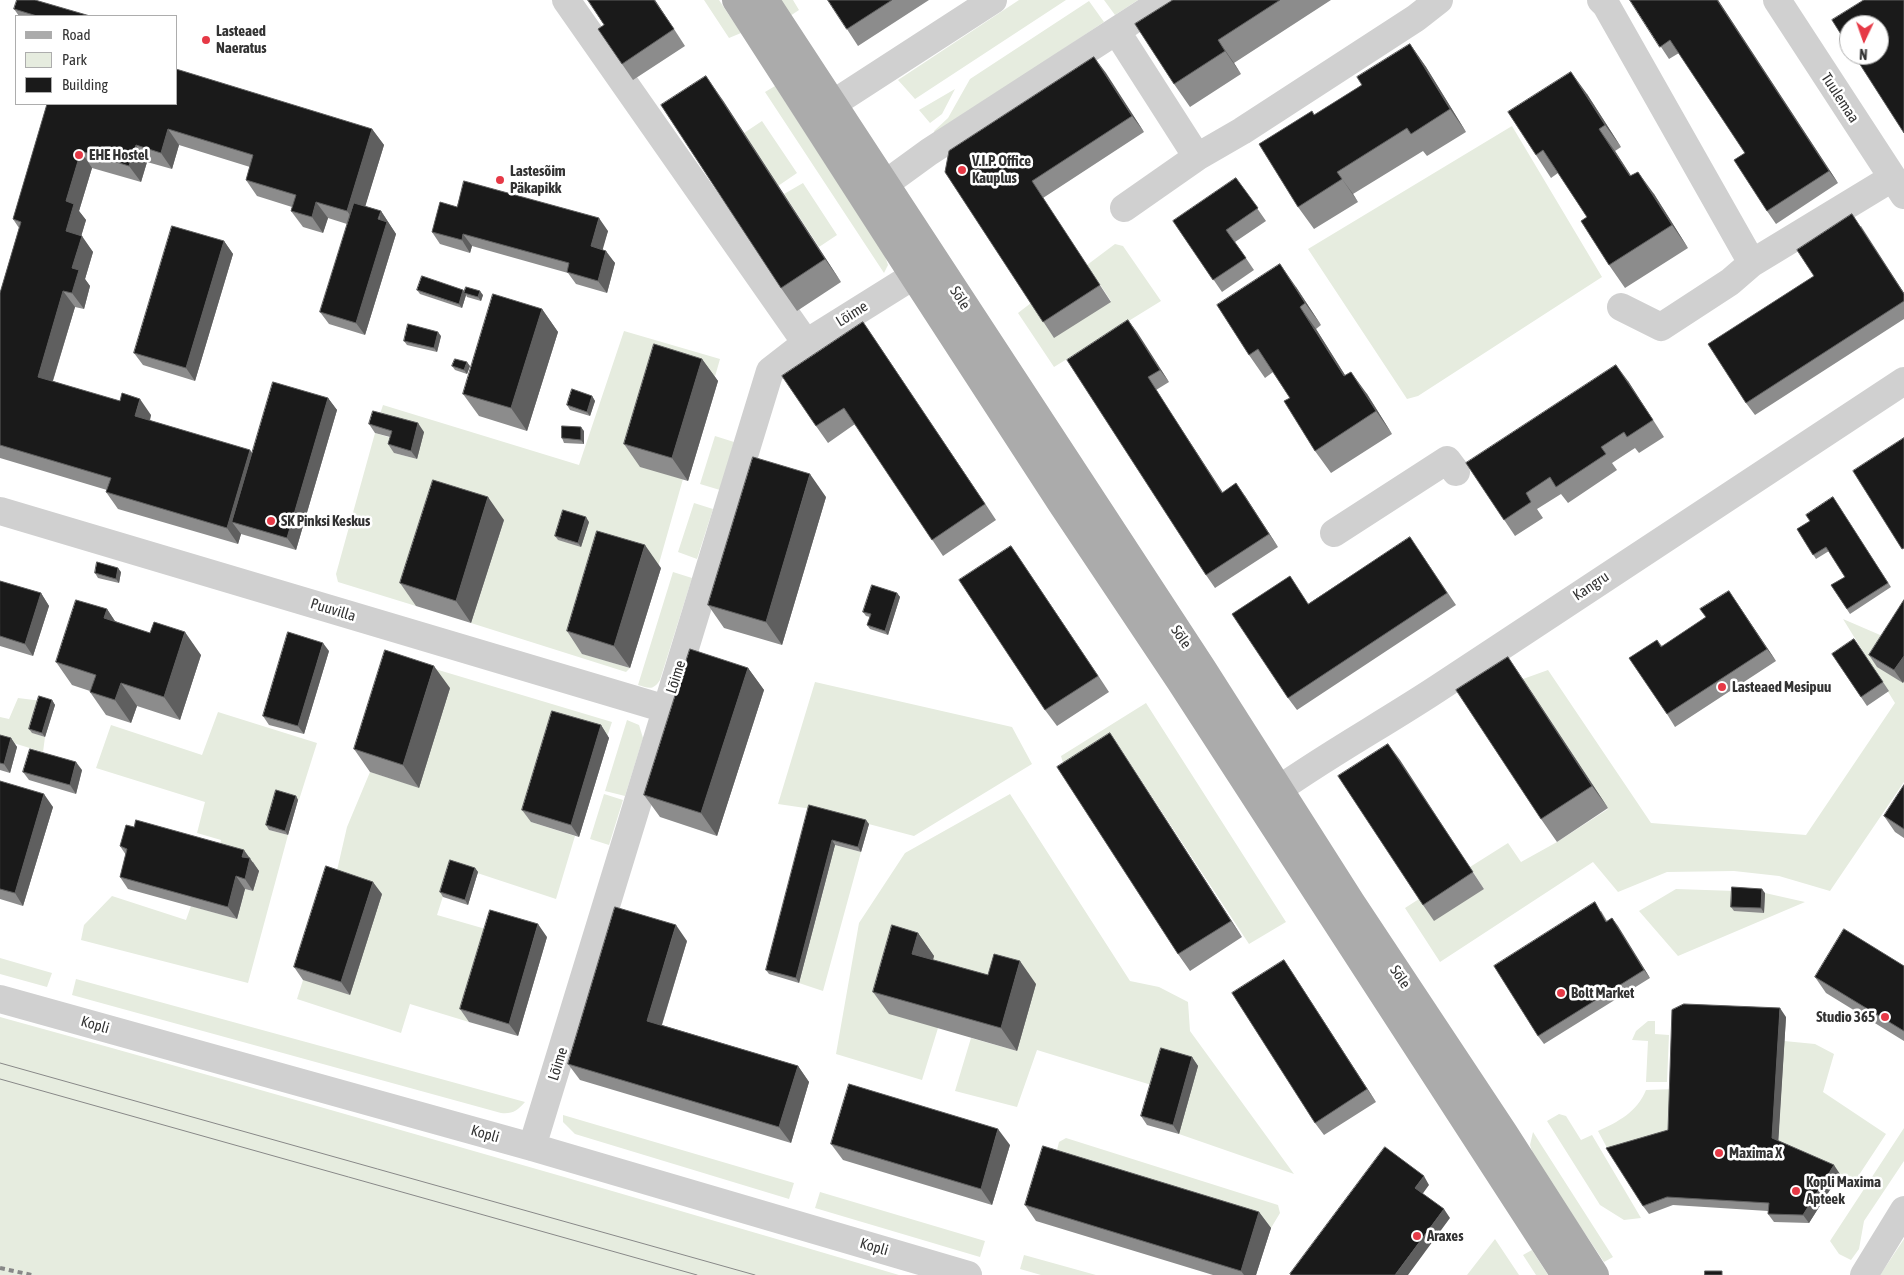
<!DOCTYPE html>
<meta charset="utf-8">
<style>
body{margin:0}
#map{position:relative;width:1904px;height:1275px;overflow:hidden;background:#fff;font-family:"Asap Condensed",sans-serif}
canvas{display:block}
.legend{position:absolute;left:15px;top:15px;width:162px;height:90px;box-sizing:border-box;background:#fff;border:1px solid #adadad;margin:0;padding:6px 9px;list-style:none;font-size:15px;color:#333}
.legend li{display:flex;align-items:center;gap:10px;height:25px}
.legend b{width:25px;border:1px solid #adadad}
.north{position:absolute;left:1839px;top:15px;width:50px;height:50px;box-sizing:border-box;background:#fff;border:1px solid #adadad;border-radius:50%;rotate:183deg;font-size:14px;font-weight:700;line-height:20px;text-align:center;color:#333}
.north::after{content:'';display:block;margin:auto;width:18px;height:22px;background:#e63946;clip-path:polygon(50% 0,100% 100%,50% 72%,0 100%)}
</style>
<div id="map">
<canvas width="1904" height="1275"></canvas>
<ul class="legend">
<li><b style="height:6px;background:#ababab"></b>Road</li>
<li><b style="height:14px;background:#e6ecdf"></b>Park</li>
<li><b style="height:14px;background:#1a1a1a"></b>Building</li>
</ul>
<div class="north">N</div>
</div>
<script>
const ctx = document.querySelector('canvas').getContext('2d');
ctx.lineJoin = 'round';
function fill(path, color) {
  ctx.fillStyle = color;
  ctx.fill(path, 'evenodd');
}
function trace(path, color, width, dash) {
  ctx.strokeStyle = color;
  ctx.lineWidth = width;
  ctx.lineCap = dash ? 'butt' : 'round';
  ctx.setLineDash(dash || []);
  ctx.stroke(path);
}
function write(font, color, halo, rows, align = 'center') {
  ctx.font = font + ' "Asap Condensed",sans-serif';
  ctx.lineWidth = 5;
  ctx.setLineDash([]);
  ctx.textBaseline = 'middle';
  ctx.strokeStyle = halo;
  ctx.fillStyle = color;
  for (const [text, x, y, turn = 0] of rows) {
    ctx.save();
    ctx.translate(x, y);
    ctx.rotate((+turn || 0) * Math.PI / 180);
    ctx.textAlign = isNaN(turn) ? turn : align;
    if (halo) ctx.strokeText(text, 0, 0);
    ctx.fillText(text, 0, 0);
    ctx.restore();
  }
}
fill(new Path2D(`
 M704,0H719L741,33L729,38Z
 M780,0H793L799,10L790,16Z
 M1019,0H1066L915,99L898,80Z
 M1104,0H1138L1115,15Z
 M1089,1L1104,22L935,134L934,131L948,118L970,79Z
 M775,86L885,256L888,265L884,273L765,92Z
 M955,89L942,114L930,123L919,110Z
 M762,121L797,173L778,186L744,133Z
 M1512,126L1602,277L1418,396L1407,399L1308,249Z
 M803,183L837,235L819,247L784,194Z
 M1115,244L1123,246L1161,301L1054,367L1018,313L1031,303L1111,301L1087,265Z
 M624,331L720,359L714,380L640,466L683,479L658,567L583,654L630,668L626,672L471,623L504,520L416,606L338,582L336,574L375,433L398,440L394,453L417,459L378,420L383,405L579,465Z
 M715,436L734,442L720,490L700,484Z
 M694,503L713,509L697,559L678,552Z
 M673,572L692,578L660,680C653,691 649,688 638,685Z
 M1843,619L1894,641L1904,681V782L1830,891L1779,876L1734,871L1667,872L1618,892L1593,862L1440,962L1405,908L1419,899L1484,889L1470,867L1508,843L1521,862L1557,842L1608,809L1523,679L1548,670L1651,823L1806,835L1895,703Z
 M405,660L612,722L607,737L531,822L575,836L556,899L453,865L437,915L496,932L469,1022L410,1004L401,1033L297,999L335,879L347,827L370,772L418,787Z
 M815,682L1012,727L1032,764L914,836L812,809L778,804Z
 M18,698L42,701L33,733L45,737L43,752L0,739V717L9,719Z
 M1146,703L1286,922L1249,944L1121,750L1069,783L1061,756Z
 M218,712L317,743L299,800L279,794L269,830L288,835L248,983L81,940L84,925L112,896L186,920L191,906L237,919L245,889L253,891L259,871L251,869L253,862L218,852L221,840L197,833L205,802L96,768L111,725L202,755Z
 M627,720L639,725L643,738L625,796L605,791Z
 M604,794L623,800L609,845L590,839Z
 M1010,794L1130,981L1159,987L1188,1002L1190,1031L1294,1174L1179,1134L1158,1087L1037,1050L1017,1107L955,1091L971,1038L1017,1051L1004,998L908,948L938,1028L922,1080L836,1054L859,923L905,853Z
 M835,845L861,852L823,991L799,983Z
 M1676,889L1735,891L1764,913L1765,893L1805,902L1678,956L1639,911Z
 M0,958L52,973L47,987L0,974Z
 M76,979L525,1102C517,1111 513,1114 501,1113L72,995Z
 M0,1017C301,1100 600,1187 899,1275H0Z
 M1648,1021H1655V1034L1669,1035L1667,1082H1646L1648,1041L1632,1040L1636,1031Z
 M1784,1041L1815,1044L1834,1054L1823,1092L1886,1134L1857,1178L1840,1174L1778,1147Z
 M1676,1089L1674,1138L1612,1157L1598,1131C1618,1122 1637,1112 1646,1090Z
 M1559,1114L1566,1116L1581,1140L1592,1135L1641,1218L1624,1220L1600,1205L1547,1121Z
 M563,1115L794,1183L789,1199L575,1134L563,1122Z
 M1904,1128V1161L1864,1221L1859,1249L1851,1260L1839,1254L1830,1241Z
 M1533,1132L1613,1257L1604,1262L1534,1157L1530,1145Z
 M1066,1138L1278,1205L1280,1213L1271,1228L1054,1162L1059,1142Z
 M820,1192L985,1241L980,1257L815,1208Z
 M1495,1239L1519,1275H1467Z
 M1904,1239V1275H1880Z
 M1532,1250L1548,1275H1536L1523,1255Z
 M1024,1255L1096,1275H1041L1020,1269Z`), '#e6ecdf');
trace(new Path2D(`
 M566,0L806,343
 M1601,0L1606,5L1752,263
 M1777,0L1904,195
 M1117,32L1197,157
 M814,116L993,0
 M885,184L929,152L1164,0
 M1124,208L1197,157L1242,131L1416,18L1439,0
 M1621,307L1661,327L1730,282L1752,263L1892,178
 M0,511L666,709
 M1334,533L1447,460L1456,472
 M1261,802C1319,759 1383,725 1443,685C1596,583 1750,482 1904,381
 M0,999L532,1147L968,1275
 M532,1147L770,371L806,343L934,263
 M1864,1275L1904,1210`), '#d0d0d0', 28);
trace(new Path2D(`
 M736,0L913,275L1061,503L1180,681L1565,1275
 M765,0L1202,668L1351,902L1504,1133L1595,1275`), '#ababab', 28);
trace(new Path2D(`
 M0,1063L755,1275
 M0,1079L697,1275`), '#888', 1);
trace(new Path2D(`
 M0,1268L32,1275`), '#888', 4, [5, 4]);
fill(new Path2D(`
 M655,0L685,46L633,80L622,64Z
 M828,0H929L858,46Z
 M1173,0H1331L1234,63L1241,74L1190,107L1174,84Z
 M1630,0H1718L1838,183L1776,224L1767,211L1745,153L1679,53L1669,59Z
 M14,9L90,16H19Z
 M1410,44L1426,67L1466,132L1427,156L1423,151L1353,194L1358,202L1314,229L1298,207L1315,115L1362,85Z
 M1094,57L1144,132L1043,198L1111,302L1054,338L945,172Z
 M1587,94L1621,147L1615,151L1631,176L1654,194L1688,248L1625,288L1609,265L1587,217L1558,173L1551,178L1536,155Z
 M722,99L841,282L797,311L781,288Z
 M47,104L372,129L384,145L365,206L381,211L396,234L365,335L329,324L320,312L347,224L328,218L323,233L303,227L291,211L292,207L257,196L246,180L250,167L179,145L172,169L147,162L141,182L92,168L79,211L86,220L81,236L93,252L85,279L90,286L84,309L75,307L53,381L151,415L150,421L252,454L328,398L337,410L296,550L241,534L238,544L118,509L106,492L107,490L0,458V293L19,228L13,219Z
 M1236,178L1266,221L1235,242L1254,270L1222,292L1173,221Z
 M457,207L608,231L602,249L615,263L607,293L576,284L568,273L472,246L470,253L440,244L432,232Z
 M1861,226L1904,293V319L1755,415L1746,403L1814,276Z
 M224,241L233,254L195,381L143,365L134,353Z
 M1296,287L1321,325L1316,329L1345,375L1367,394L1392,434L1331,473L1315,451L1290,398L1273,372L1265,378L1249,355Z
 M417,290H463L465,292L483,295L481,301L467,297L466,295L462,308L420,294Z
 M542,309L558,332L527,431L479,416L463,394Z
 M1128,320L1169,382L1156,390L1222,492L1245,496L1278,547L1215,588L1206,575Z
 M863,322L996,520L943,556L855,424L828,443L816,426Z
 M441,336L437,352L407,345L404,341Z
 M702,359L718,381L688,481L640,467L624,444Z
 M452,366H470L467,374L455,370Z
 M1628,381L1664,437L1639,453L1635,448L1612,463L1617,470L1568,503L1561,494L1537,509L1543,518L1515,536L1466,463Z
 M592,396L595,401L590,416L570,410L567,405Z
 M369,424L424,432L417,459L394,453L388,444L390,437L375,433Z
 M584,431V444L564,443L562,438Z
 M826,497L782,645L724,628L708,605Z
 M1833,497L1891,587L1850,614L1831,585L1845,577L1829,551L1816,559L1797,529L1810,521Z
 M504,520L471,623L416,606L400,583Z
 M589,522L581,547L558,540L555,536Z
 M1011,546L1109,692L1057,726L1045,710Z
 M1418,549L1456,605L1297,710L1288,698L1308,604Z
 M661,568L630,668L582,654L567,631Z
 M121,572L119,583L98,578L95,573Z
 M0,581L41,593L49,606L33,656L0,646Z
 M897,593L900,597L888,635L870,629L867,625L870,617L866,616L863,612Z
 M1904,600V681L1903,683L1877,667L1869,655Z
 M1737,603L1776,661L1675,727L1667,714L1657,640L1662,646Z
 M107,609L115,621L201,655L180,720L137,706L131,723L106,715L90,692V691L72,685L56,662Z
 M1854,639L1889,691L1867,706L1832,654Z
 M329,651L304,734L269,725L263,716Z
 M748,668L764,690L717,836L660,817L644,795Z
 M1523,679L1608,808L1557,842L1541,819Z
 M450,688L419,788L370,772L354,749Z
 M52,700L55,705L45,737L32,733L29,729Z
 M601,725L609,738L579,837L531,822L522,810Z
 M0,735L11,738L17,747L10,773L0,770Z
 M1388,744L1484,889L1434,921L1423,905Z
 M1121,750L1242,937L1190,971L1178,954Z
 M82,770L76,794L29,780L23,772Z
 M0,781L53,807L23,906L0,899Z
 M1904,785V838L1895,832L1884,816Z
 M296,796L298,800L288,835L269,830L266,825Z
 M809,805L869,824L861,852L835,845L799,983L769,974L766,970Z
 M120,846L253,862L259,871L253,891L245,889L237,919L128,889L120,877L126,855Z
 M475,868L478,872L468,905L443,897L440,892Z
 M1765,893L1764,913L1734,911L1731,907Z
 M382,894L350,995L303,980L294,967Z
 M1601,911L1607,921L1612,918L1650,978L1544,1044L1538,1036Z
 M918,933L934,956L933,960L988,975L1036,984L1017,1051L889,1014L873,992Z
 M547,937L518,1036L469,1022L460,1009Z
 M687,941L662,1025L798,1066L809,1082L791,1143L580,1080L568,1064Z
 M1284,960L1376,1102L1324,1135L1315,1123Z
 M1904,966V1041L1826,993L1815,977Z
 M1786,1017L1778,1141L1840,1174L1809,1223L1774,1222L1768,1214V1211L1673,1205L1649,1214L1643,1206L1668,1130Z
 M1192,1057L1198,1066L1179,1134L1147,1125L1141,1116Z
 M831,1144L1010,1145L992,1205L843,1160Z
 M1025,1205L1259,1212L1271,1228L1256,1275H1213L1036,1221Z`), '#8c8c8c');
fill(new Path2D(`
 M654,0H655L685,46L674,29Z
 M1717,0H1718L1838,183L1829,171Z
 M1218,40L1234,63L1241,74L1225,51Z
 M1410,44L1426,67L1466,132L1450,109Z
 M1094,57L1106,73L1144,132L1132,116Z
 M1571,72L1587,94L1621,147L1605,125Z
 M706,76L722,99L841,282L825,259Z
 M168,129L179,145L172,169L161,153Z
 M372,129L384,145L359,227L347,211Z
 M1599,129L1615,151L1646,199L1630,176Z
 M136,145L147,162L141,182L129,166Z
 M81,151L92,168L79,211L86,220L78,247L66,231V201Z
 M1337,172L1353,194L1358,202L1342,179Z
 M1638,172L1654,194L1688,248L1672,225Z
 M316,202L328,218L323,233L312,217Z
 M381,211L396,234L365,335L356,323Z
 M1852,214L1904,293V294Z
 M599,218L608,231L600,259L591,246Z
 M463,234L472,246L470,253L462,240Z
 M82,236L93,252L85,279L90,286L84,309L72,293V268Z
 M224,241L233,254L195,381L186,368Z
 M606,251L615,263L607,293L598,281Z
 M1280,264L1296,287L1321,325L1305,303Z
 M463,290L466,295L462,308L459,304Z
 M63,291L75,307L49,393L38,377Z
 M480,291L483,295L481,301L478,297Z
 M1300,307L1316,329L1360,399L1344,376Z
 M542,309L558,332L527,431L511,408Z
 M1128,320L1137,332L1169,382L1160,370Z
 M863,322L874,338L996,520L985,504Z
 M438,332L441,336L437,352L434,348Z
 M702,359L718,381L688,481L672,458Z
 M467,362L470,366L467,374L464,370Z
 M1616,365L1628,381L1664,437L1653,420Z
 M1351,372L1367,394L1392,434L1376,411Z
 M1148,377L1156,390L1231,505L1222,493Z
 M592,396L595,401L590,416L587,412Z
 M328,398L337,410L296,550L287,538Z
 M140,399L151,415L146,433L135,416Z
 M418,423L424,432L417,459L411,451Z
 M581,427L584,431V444L581,440Z
 M250,450L261,466L232,522L241,534L238,544L227,528Z
 M810,474L826,497L782,645L766,622Z
 M1236,483L1245,496L1278,547L1269,534Z
 M488,497L504,520L471,623L456,601Z
 M586,517L589,522L581,547L578,543Z
 M645,545L661,568L630,668L614,646Z
 M1011,546L1022,562L1109,692L1098,676Z
 M118,568L121,572L119,583L116,579Z
 M1729,591L1737,603L1776,661L1767,649Z
 M41,593L49,606L33,656L25,644Z
 M897,593L900,597L888,635L885,631Z
 M107,609L122,632L104,618Z
 M185,632L201,655L180,720L164,697Z
 M323,643L329,651L304,734L298,726Z
 M1904,656V681L1903,683L1894,670Z
 M1508,657L1523,679L1608,808L1592,786Z
 M434,666L450,688L419,788L403,765Z
 M748,668L764,690L717,836L701,813Z
 M121,683L137,706L131,723L115,700Z
 M52,700L55,705L45,737L42,733Z
 M601,725L609,738L579,837L571,825Z
 M1110,733L1242,937L1231,921Z
 M11,738L17,747L10,773L4,764Z
 M1388,744L1400,760L1484,889L1473,872Z
 M76,762L82,770L76,794L70,785Z
 M44,794L53,807L23,906L15,893Z
 M296,796L298,800L288,835L285,831Z
 M866,820L869,824L861,852L858,847Z
 M832,840L835,845L799,983L796,978Z
 M244,850L259,871L253,891L245,879L242,857Z
 M475,868L478,872L468,905L465,900Z
 M236,876L245,889L237,919L228,907Z
 M373,882L382,894L350,995L341,982Z
 M1762,889L1765,893L1764,913L1761,908Z
 M1612,918L1618,926L1650,978L1644,970Z
 M538,924L547,937L518,1036L509,1024Z
 M676,925L687,941L658,1037L647,1021Z
 M918,933L934,956L928,976L912,954Z
 M1284,960L1292,972L1376,1102L1367,1089Z
 M1020,961L1036,984L1017,1051L1001,1028Z
 M1780,1008L1786,1017L1778,1147L1772,1138Z
 M1192,1057L1198,1066L1179,1134L1173,1125Z
 M798,1066L809,1082L791,1143L779,1127Z
 M998,1129L1010,1145L992,1205L981,1189Z
 M1834,1165L1840,1174L1809,1223L1803,1215Z
 M1424,1176L1429,1185L1421,1196L1415,1188Z
 M1444,1209L1450,1218L1408,1275H1395Z
 M1259,1212L1271,1228L1256,1275H1244L1241,1271Z`), '#5f5f5f');
const building = new Path2D(`
 M17,0H35L90,16H37L14,9Z
 M588,0H654L674,29L622,64L598,29L604,25Z
 M828,0H892L847,29Z
 M1173,0H1280L1218,40L1225,51L1174,84L1135,24Z
 M1630,0H1717L1829,171L1767,211L1734,160L1745,153L1670,40L1660,47Z
 M1864,0H1904V133L1854,55H1879V25H1849V47L1832,20Z
 M1410,44L1450,109L1411,134L1407,128L1337,172L1342,179L1298,207L1259,144L1312,111L1314,115L1362,85L1357,77Z
 M1094,57L1132,116L1032,181L1100,285L1043,322L945,172L949,151Z
 M176,69L372,129L347,211L316,202L312,217L291,211L296,195L246,180L253,155L168,129L161,153L136,145L129,166L81,151L66,201L74,204L66,231L82,236L72,268L79,270L72,293L63,291L38,377L120,401L122,393L140,399L135,416L250,450L227,528L106,492L111,478L0,445V293L21,222L13,219L47,104H176Z
 M1571,72L1605,125L1599,129L1630,176L1638,172L1672,225L1609,265L1581,221L1587,217L1543,150L1536,155L1508,112Z
 M706,76L825,259L781,288L661,105Z
 M1236,178L1258,208L1226,230L1246,258L1213,280L1173,221Z
 M464,181L599,218L591,246L606,251L598,281L567,272L569,263L463,234L462,240L432,232L440,202L457,207Z
 M354,203L381,211L378,219L387,222L356,323L320,312Z
 M1852,214L1904,294V301L1746,403L1708,344L1814,276L1797,250Z
 M172,226L224,241L186,368L134,353Z
 M1280,264L1305,303L1300,307L1344,376L1351,372L1376,411L1315,451L1284,401L1290,398L1258,349L1249,355L1217,305Z
 M422,276L463,290L459,304L417,290Z
 M466,287L480,291L478,297L464,293Z
 M493,294L542,309L511,408L463,394Z
 M1128,320L1160,370L1148,377L1222,493L1236,483L1269,534L1206,575L1067,360Z
 M863,322L985,504L932,540L844,408L816,426L782,376Z
 M408,324L438,332L434,348L404,341Z
 M654,344L702,359L672,458L624,444Z
 M455,359L467,362L464,370L452,366Z
 M1616,365L1653,420L1627,437L1624,432L1601,447L1606,454L1556,487L1550,477L1526,493L1531,502L1504,520L1466,463Z
 M273,382L328,398L287,538L232,522Z
 M572,389L592,396L587,412L567,405Z
 M373,411L418,423L411,451L388,444L392,431L369,424Z
 M562,426L581,427V440L562,438Z
 M1904,438V548L1902,549L1853,471Z
 M753,457L810,474L766,622L708,605Z
 M433,480L488,497L456,601L400,583Z
 M1833,497L1888,583L1847,609L1831,585L1845,577L1826,547L1813,555L1797,529L1810,521L1806,515Z
 M563,510L586,517L578,543L555,536Z
 M597,531L645,545L614,646L567,631Z
 M1410,537L1447,593L1288,698L1232,614L1290,576L1308,604Z
 M1011,546L1098,676L1045,710L959,580Z
 M97,562L118,568L116,579L95,573Z
 M0,581L41,593L25,644L0,636Z
 M872,585L897,593L885,631L867,625L871,614L863,612Z
 M1729,591L1767,649L1667,714L1629,658L1657,640L1661,647L1706,617L1700,609Z
 M76,600L107,609L104,618L150,633L154,622L185,632L164,697L121,683L115,700L90,692L96,675L56,662Z
 M1904,600V656L1894,670L1869,655Z
 M288,632L323,643L298,726L263,716Z
 M1854,639L1883,682L1861,697L1832,654Z
 M690,649L748,668L701,813L644,795Z
 M385,650L434,666L403,765L354,749Z
 M1508,657L1592,786L1541,819L1456,690Z
 M39,696L52,700L42,733L29,729Z
 M552,711L601,725L571,825L522,810Z
 M1110,733L1231,921L1178,954L1057,767Z
 M0,735L11,738L4,764L0,763Z
 M1388,744L1473,872L1423,905L1338,776Z
 M30,749L76,762L70,785L23,772Z
 M0,781L44,794L15,893L0,889Z
 M1904,785V829L1884,816Z
 M276,790L296,796L285,831L266,825Z
 M809,805L866,820L858,847L832,840L796,978L766,970Z
 M136,820L244,850L242,857L250,858L245,879L236,876L228,907L120,877L127,849L120,846L126,825L134,827Z
 M450,860L475,868L465,900L440,892Z
 M326,866L373,882L341,982L294,967Z
 M1732,887L1762,889L1761,908L1731,907Z
 M1595,902L1606,922L1612,918L1644,970L1538,1036L1494,966Z
 M615,907L676,925L647,1021L798,1066L779,1127L568,1064Z
 M490,910L538,924L509,1024L460,1009Z
 M892,925L918,933L912,954L988,975L994,954L1020,961L1001,1028L873,992Z
 M1844,929L1904,966V1031L1815,977Z
 M1284,960L1367,1089L1315,1123L1232,993Z
 M1684,1004L1780,1008L1772,1138L1834,1165L1803,1215L1768,1214L1769,1203L1667,1197L1643,1206L1606,1148L1668,1130L1672,1010Z
 M1161,1048L1192,1057L1173,1125L1141,1116Z
 M849,1084L998,1129L981,1189L831,1144Z
 M1043,1146L1259,1212L1241,1271L1025,1205Z
 M1385,1147L1424,1176L1415,1188L1444,1209L1395,1275H1291L1290,1274Z
 M1705,1271H1722V1275H1705Z`);
fill(building, '#1a1a1a');
trace(building, '#5f5f5f', 1);
for (const [x, y, r, color] of [
 [206,40,5,"#e63946"],
 [79,155,5,"#e63946"],
 [962,170,5,"#e63946"],
 [500,180,5,"#e63946"],
 [271,521,5,"#e63946"],
 [1722,687,5,"#e63946"],
 [1561,993,5,"#e63946"],
 [1885,1017,5,"#e63946"],
 [1719,1153,5,"#e63946"],
 [1796,1191,5,"#e63946"],
 [1417,1236,5,"#e63946"]
]) {
  const dot = new Path2D();
  dot.arc(x, y, r, 0, 2 * Math.PI);
  ctx.fillStyle = color;
  ctx.fill(dot);
  trace(dot, '#fff', 2);
}
write('bold 15px', '#333', '#fff', [
 ["Lasteaed",216,31],
 ["Naeratus",216,48],
 ["EHE Hostel",89,155],
 ["V.I.P. Office",972,161],
 ["Kauplus",972,178],
 ["Lastesõim",510,171],
 ["Päkapikk",510,188],
 ["SK Pinksi Keskus",281,521],
 ["Lasteaed Mesipuu",1732,687],
 ["Bolt Market",1571,993],
 ["Studio 365",1875,1017,"right"],
 ["Maxima X",1729,1153],
 ["Kopli Maxima",1806,1182],
 ["Apteek",1806,1199],
 ["Araxes",1427,1236]
], 'left');
write('15px', '#333', '#fff', [
 ["Tuulemaa",1840,98,57],
 ["Sõle",960,298,57],
 ["Lõime",852,314,-32],
 ["Kangru",1591,586,-34],
 ["Puuvilla",333,610,17],
 ["Sõle",1181,637,56],
 ["Lõime",676,677,-73],
 ["Sõle",1400,977,56],
 ["Kopli",95,1025,16],
 ["Lõime",558,1064,-73],
 ["Kopli",485,1134,16],
 ["Kopli",874,1247,16]
]);
</script>
